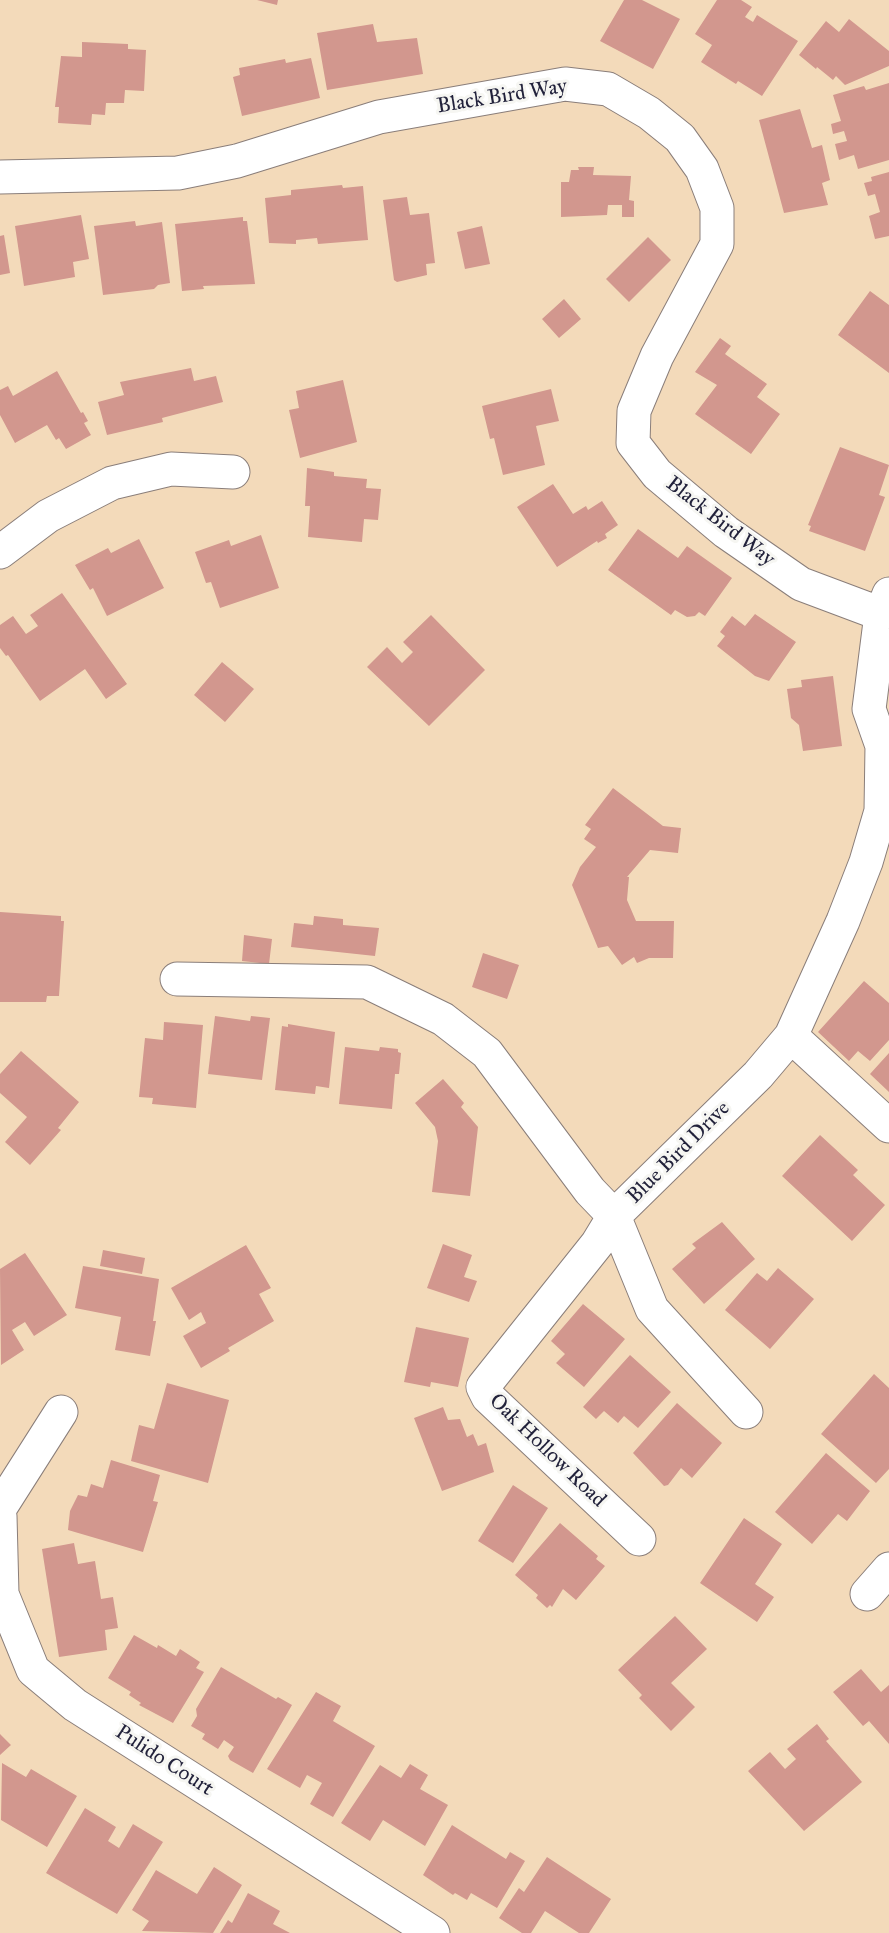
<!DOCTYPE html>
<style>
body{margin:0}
canvas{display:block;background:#f3daba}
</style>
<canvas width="889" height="1933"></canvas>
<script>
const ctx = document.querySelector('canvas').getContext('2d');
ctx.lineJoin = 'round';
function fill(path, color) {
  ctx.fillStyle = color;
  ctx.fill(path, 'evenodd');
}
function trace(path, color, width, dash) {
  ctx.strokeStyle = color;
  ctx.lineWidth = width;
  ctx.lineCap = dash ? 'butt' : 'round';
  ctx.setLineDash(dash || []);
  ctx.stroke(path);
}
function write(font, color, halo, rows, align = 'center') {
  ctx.font = font + ' "IM FELL Great Primer",serif';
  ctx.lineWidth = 6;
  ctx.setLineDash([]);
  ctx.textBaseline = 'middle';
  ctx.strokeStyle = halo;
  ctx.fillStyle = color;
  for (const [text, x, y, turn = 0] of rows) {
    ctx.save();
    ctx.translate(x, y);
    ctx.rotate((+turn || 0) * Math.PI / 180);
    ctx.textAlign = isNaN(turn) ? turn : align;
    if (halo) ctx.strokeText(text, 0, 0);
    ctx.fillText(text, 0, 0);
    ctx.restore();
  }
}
fill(new Path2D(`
 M257,0H278L277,5Z
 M624,0H642L680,19L653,69L600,41Z
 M717,0H741L752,7L745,17L753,22L757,15L798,41L762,96L738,81L736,84L701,62L712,45L695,34Z
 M849,19L889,51V66L845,85L836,76L833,80L817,67L816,69L799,55L826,21L839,32Z
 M373,24L377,42L417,38L423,74L327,90L317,33Z
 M82,42L128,44V49L146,50L144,91L125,90L124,103H106L105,115L92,114L91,125L58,123L59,107H55L61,56L82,57Z
 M311,58L320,98L242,116L233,77L240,75L239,68L285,59L286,63Z
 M889,83V160L858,169L854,155L839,160L835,144L847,141L844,131L833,134L831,124L841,121L833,95L864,86L866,90Z
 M800,109L812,148L822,145L830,180L822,183L828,205L784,213L759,120Z
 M578,167H594L593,175L631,176L629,200L634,201V217H622V205H608L607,215L561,217V182H569L571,170H579Z
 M889,172V236L875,239L869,216L880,212L875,194L868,196L864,183L872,181L871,177Z
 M342,185L343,188L363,186L368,240L318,244L317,238L296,240V244L269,243L265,198L291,195V190Z
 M407,197L410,215L429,213L435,263L426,264L427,275L397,282L394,280L383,200Z
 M81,215L89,259L73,262L75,277L24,286L15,226Z
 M243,217V221H247L255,284L203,286L204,289L182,291L175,224Z
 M135,221L136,226L162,222L170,283L158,285L154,289L103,295L94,226Z
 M482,226L490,264L465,269L457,232Z
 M4,235L10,273L0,275V236Z
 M648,237L671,260L629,302L606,279Z
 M870,291L889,305V373L838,335Z
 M564,299L581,319L559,338L542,319Z
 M720,338L731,346L725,354L767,384L757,397L780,414L751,454L695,414L717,385L695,372Z
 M191,368L194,381L216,376L223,402L162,418L163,422L107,435L98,402L124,395L120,382Z
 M57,371L81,413L83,412L88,421L84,423L91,435L66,449L59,438L56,440L47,425L15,443L0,415V390L8,386L13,396Z
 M343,380L357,442L300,458L289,410L299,408L296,391Z
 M551,389L559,421L536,426L545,465L503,475L494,438L490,439L482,406Z
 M840,447L889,465L879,495L885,497L865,551L809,531L811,526L808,525Z
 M307,468L334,472V476L367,479L366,488L381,489L378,520L364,519L362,542L308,537L310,506H305Z
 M553,484L573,514L586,506L588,510L602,501L618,525L605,534L607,538L598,543L597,541L557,567L517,507Z
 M638,529L678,558L687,546L732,578L705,616L699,612L695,616L687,617L675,610L671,615L608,570Z
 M261,535L279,588L220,608L211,582L206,583L195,552L229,540L231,546Z
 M139,539L164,588L107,616L93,588L90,590L75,565L108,548L111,553Z
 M62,593L127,684L106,699L85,669L40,701L8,655L6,656L0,648V625L13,616L26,634L38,626L30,615Z
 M755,614L796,642L769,681L755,676L717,646L725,636L720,632L732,616L745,626Z
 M431,615L485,670L429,726L367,667L387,647L402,663L413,652L403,642Z
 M222,662L254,689L225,722L194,695Z
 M833,676L842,746L803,751L799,725L791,718L787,689L802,687L801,680Z
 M613,788L663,826L681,828L678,853L650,850L627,877H629L627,900L636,921H674L673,958H649L637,963L634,957L622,965L608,946L598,948L572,885L580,867L596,847L584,839L591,829L585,825Z
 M0,912L61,916V921H64L59,996H47L46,1002H0Z
 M314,916L343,919V925L379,928L375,956L291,947L294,923L313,925Z
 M244,935L272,939L269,964L242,961Z
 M483,953L519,965L507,999L472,987Z
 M864,981L889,1003V1040L870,1061L858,1051L849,1061L818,1032Z
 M215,1016L250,1021L251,1016L270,1018L262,1080L208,1074Z
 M164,1022L203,1025L196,1108L152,1104L153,1098L139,1097L145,1038L163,1040Z
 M288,1024L335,1032L329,1088L316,1086L315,1094L275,1090L282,1026L288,1027Z
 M345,1047L379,1051L380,1047L398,1049V1052L401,1053L399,1074H395L392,1109L339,1104Z
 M21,1051L79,1102L58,1128L61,1130L30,1165L5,1142L27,1117L0,1093V1074Z
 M889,1053V1092L870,1074Z
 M443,1079L464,1103L461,1107L478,1127L470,1196L432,1192L438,1141L435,1127L415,1103Z
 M820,1135L858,1170L853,1175L885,1205L852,1241L782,1176Z
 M722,1222L755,1259L704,1304L672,1269L696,1248L692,1244Z
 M443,1244L472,1255L464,1277L477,1281L469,1302L427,1288Z
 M246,1245L271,1288L259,1294L274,1321L228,1348L230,1351L201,1368L183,1336L206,1323L201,1312L189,1320L171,1288Z
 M103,1250L145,1258L142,1274L100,1266Z
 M25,1253L67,1315L34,1336L25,1322L12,1330L24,1350L1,1365L0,1269Z
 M83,1266L159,1279L153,1321H156L150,1356L115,1350L121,1317L75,1308Z
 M778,1268L814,1299L770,1349L725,1310L757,1273L767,1281Z
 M583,1304L625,1339L584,1387L556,1363L565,1354L551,1341Z
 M416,1327L469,1338L458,1387L431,1382L430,1387L404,1382Z
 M630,1355L671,1392L638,1428L624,1416L618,1423L604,1411L596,1419L583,1407Z
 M874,1374L889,1388V1469L876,1483L821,1434Z
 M167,1383L229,1400L208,1483L131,1461L139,1425L154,1429Z
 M677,1403L722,1443L692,1478L681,1468L668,1485L664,1486L633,1453Z
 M443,1407L448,1420L460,1419L467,1437L473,1434L478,1446L486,1443L494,1472L442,1491L414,1418Z
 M826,1453L870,1491L847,1521L838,1514L812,1544L775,1512Z
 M111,1460L160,1475L153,1501L158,1502L143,1552L68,1530L70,1511L78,1495L87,1497L91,1484L103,1488Z
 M513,1485L548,1508L513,1563L478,1541Z
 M744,1518L782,1544L755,1584L774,1597L757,1622L700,1583Z
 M560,1523L598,1556L596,1559L605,1566L576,1600L563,1589L552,1607L550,1605L547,1608L536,1598L538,1595L515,1575Z
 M74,1543L78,1564L95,1561L101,1599L113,1597L118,1628L105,1630L107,1650L59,1657L42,1549Z
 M675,1616L707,1649L671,1683L695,1707L671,1731L639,1698L642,1695L618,1670Z
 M134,1635L157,1648L158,1645L176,1656L180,1649L200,1662L196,1668L204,1672L173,1723L139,1705L141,1703L129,1695L131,1692L108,1678Z
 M221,1667L276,1699L278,1697L292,1705L253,1773L230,1760L228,1756L234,1747L224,1740L218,1749L202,1739L205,1734L191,1726L197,1716L196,1709Z
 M861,1669L881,1692L889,1685V1744L869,1721L863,1726L833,1692Z
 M316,1692L341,1706L333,1721L375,1746L333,1817L310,1804L322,1783L307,1775L300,1788L267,1769Z
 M817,1724L829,1739L826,1741L862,1782L804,1831L748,1771L770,1752L785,1769L796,1759L787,1749Z
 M0,1734L11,1745L0,1755Z
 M2,1763L26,1777L31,1769L77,1796L47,1847L1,1820Z
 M410,1764L428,1775L420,1789L448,1805L425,1846L383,1820L370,1841L341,1823L380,1765L401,1778Z
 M85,1808L116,1827L108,1841L119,1848L133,1824L163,1842L117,1914L46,1873Z
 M452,1825L506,1859L510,1852L525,1861L497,1908L471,1893L467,1900L455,1893L453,1895L423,1875Z
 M547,1857L611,1899L589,1933H579L545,1911L531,1933H522L499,1918L519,1888L524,1892Z
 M214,1867L242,1885L213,1933L142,1931L149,1921L132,1910L156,1870L197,1894Z
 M248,1893L280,1911L273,1924L290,1933H220L228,1920L232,1923Z`), '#d2978e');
const minor = new Path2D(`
 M0,177L178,173L237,161L379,117L565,84L608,89L649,113L680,138L702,169L717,208V244L657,356L634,411L633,443L657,474L726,532L801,584L881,614
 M0,552L48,516L112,483L171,469L233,472
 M177,979L367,982L443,1019L487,1053L590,1191L614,1216L758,1075L791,1036L843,921L866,862L881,811L882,746L869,709L881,614L889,594
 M791,1036L889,1126
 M614,1216L597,1244L483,1387L488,1397L639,1539
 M614,1216L652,1309L746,1412
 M0,1508L61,1412
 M0,1516L2,1594L33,1670L75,1705L433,1933
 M867,1594L889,1569`);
trace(minor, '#8a7e7a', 35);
trace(minor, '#fff', 33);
write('21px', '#22223b', '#f6f6f2', [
 ["Black Bird Way",502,97,-9],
 ["Black Bird Way",720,522,38],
 ["Blue Bird Drive",679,1153,-45],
 ["Oak Hollow Road",547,1451,44],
 ["Pulido Court",164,1761,33]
]);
</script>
